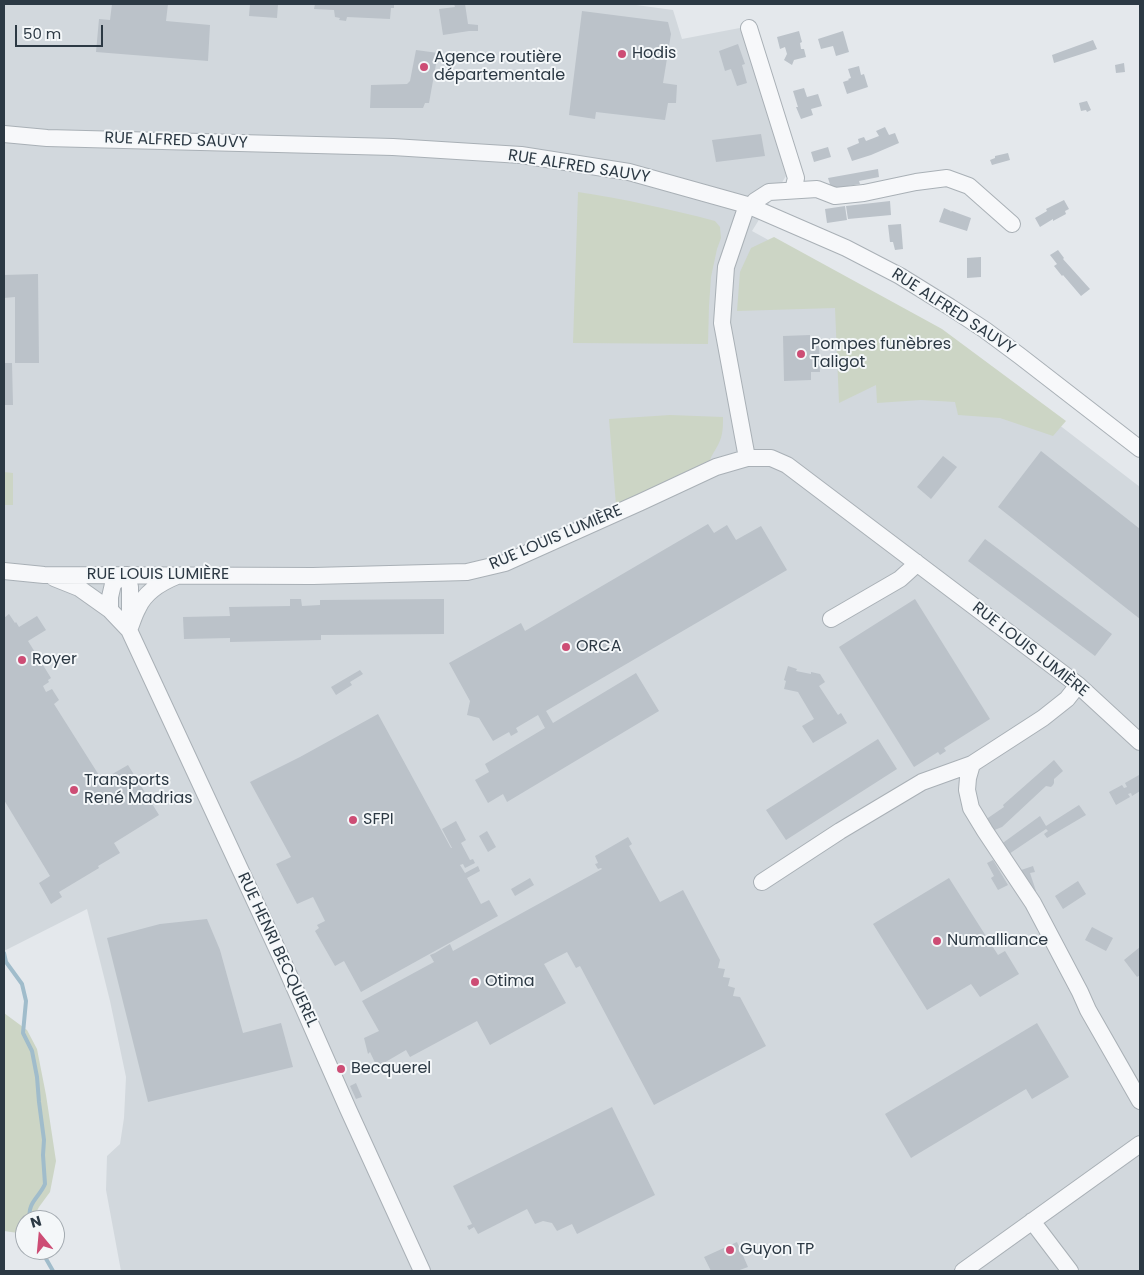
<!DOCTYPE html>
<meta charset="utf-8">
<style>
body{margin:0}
#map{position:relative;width:1144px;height:1275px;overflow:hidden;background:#e4e8ec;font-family:Poppins,sans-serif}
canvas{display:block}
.frame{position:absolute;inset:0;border:5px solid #2c3944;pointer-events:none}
.north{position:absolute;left:15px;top:1210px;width:50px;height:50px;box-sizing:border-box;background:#f4f7f9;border:1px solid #a4abb1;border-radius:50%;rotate:343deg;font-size:14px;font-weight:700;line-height:20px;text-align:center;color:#2c3944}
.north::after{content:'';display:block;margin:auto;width:18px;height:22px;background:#cd4d75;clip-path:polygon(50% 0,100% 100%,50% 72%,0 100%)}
.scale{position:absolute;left:15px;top:25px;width:88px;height:22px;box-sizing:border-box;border:2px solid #2c3944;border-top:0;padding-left:6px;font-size:15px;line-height:18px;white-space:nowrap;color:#2c3944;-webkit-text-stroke:4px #f4f7f9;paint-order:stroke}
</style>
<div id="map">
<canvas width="1144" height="1275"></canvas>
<div class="frame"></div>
<div class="north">N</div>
<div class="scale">50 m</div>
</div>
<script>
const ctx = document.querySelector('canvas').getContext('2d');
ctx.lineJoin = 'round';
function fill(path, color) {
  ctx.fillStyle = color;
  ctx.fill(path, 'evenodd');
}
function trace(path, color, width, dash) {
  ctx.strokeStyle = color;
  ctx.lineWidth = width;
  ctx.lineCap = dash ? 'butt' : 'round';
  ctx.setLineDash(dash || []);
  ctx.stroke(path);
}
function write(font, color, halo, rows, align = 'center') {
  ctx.font = font + ' Poppins,sans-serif';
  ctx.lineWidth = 4;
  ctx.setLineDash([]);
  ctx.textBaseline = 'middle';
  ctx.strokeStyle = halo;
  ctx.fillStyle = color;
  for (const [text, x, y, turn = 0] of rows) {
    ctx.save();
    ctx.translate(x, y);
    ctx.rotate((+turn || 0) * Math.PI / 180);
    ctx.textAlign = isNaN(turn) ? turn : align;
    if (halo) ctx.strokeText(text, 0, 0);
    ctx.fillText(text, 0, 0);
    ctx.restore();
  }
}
fill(new Path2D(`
 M4,4H629L673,10L682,39L745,27L786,176L752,231L942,335L1140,487V1271H121L106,1190L107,1156L120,1144L124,1118L126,1077L110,1001L87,909L4,951Z`), '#d2d8dd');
fill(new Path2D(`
 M578,192C624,199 670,209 715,221L720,227L721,238L717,249L711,277L709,306L708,344L573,343Z
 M774,237L942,329L1066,421L1053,436L1000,418L958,415L955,402L921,400L877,403L876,385L839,403L835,308L737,311L740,272L751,248Z
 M670,415L723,417C723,427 723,436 718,445C715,451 712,454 710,460L616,505L609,419Z
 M4,472L13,473V505H4Z
 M4,1011V1013L27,1030L37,1049L46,1095L56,1161L50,1192L39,1207L32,1220H25V1234L4,1231Z`), '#ccd5c5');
trace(new Path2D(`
 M4,953L6,962L22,984L26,1001L23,1033L32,1051L37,1077L39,1102L44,1140L43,1155L45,1184C39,1198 27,1202 30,1220
 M41,1250L53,1271`), '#a0bccb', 4);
fill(new Path2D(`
 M112,4H168L166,21L210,25L208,61L96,52L99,19L110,20Z
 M250,4H278L277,18L249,16Z
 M315,4H394V8H391L390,19L347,17L346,21L339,20L340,18L335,17L334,10L314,9Z
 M454,4H465L468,24L478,25V31H469L443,35L439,9L455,7Z
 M582,11L668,22L671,34L663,83L677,85L676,103H668L665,120L596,112L595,119L569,115Z
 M799,31L802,42L800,43L801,49H804L806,57L794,60L792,65L784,60L787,54L785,47L780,49L777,37Z
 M843,31L849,52L836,56L833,46L821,49L818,39Z
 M1093,40L1097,49L1054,63L1052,55Z
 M738,44L745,64L742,65L747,83L737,86L731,69L725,71L719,51Z
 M416,50L438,53L429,103H425L423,108H370L371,85L407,84L410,81Z
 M1124,63L1125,72L1116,73L1115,65Z
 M859,66L861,75L864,74L868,87L847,94L843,82L849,80L848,79L851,78L848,69Z
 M804,88L807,97L818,94L822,106L811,109L813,115L801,119L796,107H798L793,91Z
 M1087,101L1091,110L1087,112L1086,110L1081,111L1079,103Z
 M885,127L889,135L895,133L899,143L871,155L852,161L847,148L859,143L858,139L864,137L866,141L879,136L876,131Z
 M761,134L765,156L716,162L712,140Z
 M828,147L831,157L814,162L811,152Z
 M1008,153L1010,160L992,165L990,160L995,158V156Z
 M878,169L879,177L859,181L860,184L848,186V188L832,191L828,178Z
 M1064,200L1069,209L1065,211L1066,214L1053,221V219L1040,227L1035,218L1047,211L1046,209Z
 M890,201L891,215L848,219L846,206Z
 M845,206L847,220L827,223L825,209Z
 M944,208L951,211L950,212L952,211L971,218L967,231L939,222Z
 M901,224L903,249L895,250L893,242H890L888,225Z
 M1058,250L1064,258L1063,259L1090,289L1081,296L1063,275L1062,276L1054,266L1057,264L1050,255Z
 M981,257V277L967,278V258Z
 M38,274L39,363H15V297L4,298V275Z
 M810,335V345L819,344L820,372H811V380L784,381L783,336Z
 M4,363H12L13,405H4Z
 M1041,451L1140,529V619L998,507Z
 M943,456L957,467L931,499L917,487Z
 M708,524L714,533L727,525L736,540L761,526L787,570L546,711L553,723L636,673L659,711L507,802L503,794L488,803L475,780L489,772L485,764L545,728L538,715L516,728L518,732L511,736L509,732L493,741L479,718L467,715L470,701L449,663L521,623L525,631Z
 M985,539L1112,634L1095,656L968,561Z
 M290,599H301L302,606L320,605V600L444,599V634L321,635V640L230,642V638L184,639L183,617L230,616L229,607L290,606Z
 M915,599L990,719L944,748L946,751L940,755L938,752L914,767L839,647Z
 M9,614L15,623L16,622L19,627L37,616L46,630L28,641L51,678L48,680L49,682L43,686L46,692L52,689L59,700L54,704L102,780L128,765L159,815L114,843L120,853L98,866L99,868L59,892L62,897L51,904L39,883L50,876L4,800V618Z
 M788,666L797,669L796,671L811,674V672L820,674L825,682L819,686L838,715L841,713L847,723L813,743L802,726L814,719L798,692L784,689L786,681L784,680Z
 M360,670L363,674L350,682L352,685L336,695L331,687Z
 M378,714L451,848H452L442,829L456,821L466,840L461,843L470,860L473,859L475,863L465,868L463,864L460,865L465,873L478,866L480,871L467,878L481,904L489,900L498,916L361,992L344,961L335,966L315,931L319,928L317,925L325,921L313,897L297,904L276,864L291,857L250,782L300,757Z
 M878,739L897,769L786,840L766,810Z
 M1054,760L1063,771L1054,779V783L1053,785L1051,787L1046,786L1002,827L992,831L985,820L1004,807L1003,805Z
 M1139,775L1140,778V791L1132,796L1131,793L1128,794L1130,797L1116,805L1109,792L1122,785L1124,788L1127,787L1125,783Z
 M1079,805L1086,815L1047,838L1044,834L1048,831L1046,829L1006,856L1000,845L1040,816L1046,826Z
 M487,831L496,847L488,852L479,836Z
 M628,837L632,844L629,846L660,902L683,890L720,960L718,968L725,969L723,977L730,978L728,986L735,988L733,996L740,997L766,1046L654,1105L580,966L576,968L567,952L544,964L566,1003L490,1045L477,1021L410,1057L406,1050L377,1067L370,1052L368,1054L364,1038L379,1031L362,1001L434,962L430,955L435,953L450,944L453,951L602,869L601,868L598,869L595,864L598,863L595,856Z
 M993,860L1008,885L998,890L991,878L994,876L987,863Z
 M1033,866L1035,872L1030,873L1036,891L1028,893L1021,870Z
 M530,878L534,885L515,896L511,889Z
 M949,878L998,955L1005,951L1019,974L980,997L971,984L927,1010L873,924Z
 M1078,881L1086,894L1063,909L1055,896Z
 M207,919L220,950L243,1033L281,1023L293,1067L148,1102L107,938L160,924Z
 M1092,927L1113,938L1106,951L1085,940Z
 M1140,947V975L1137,977L1124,960Z
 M1037,1023L1069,1077L1032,1099L1026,1089L911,1158L885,1114Z
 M356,1083L362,1097L356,1099L350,1086Z
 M612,1107L655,1195L577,1234L572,1224L557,1231L552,1223L543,1221L535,1224L527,1209L478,1234L474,1227L469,1230L467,1226L472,1224L453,1186Z
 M737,1242L748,1267L737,1271H711L704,1257Z`), '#bbc2c9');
const minor = new Path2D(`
 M749,28L796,178L793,190
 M4,134L47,138L393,147L521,155L629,172L747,205L846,248L900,276L950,307L985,330L1020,356L1140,449
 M751,206L755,201L769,192L817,189L835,196L864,193L916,182L947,178L969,186L1012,224
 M747,458L722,323L726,267L747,205
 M4,571L44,575L313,576L467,572L505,563L641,502L716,467L747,458H771L787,465L1078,685L1140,742
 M126,575L130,587V618
 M54,578L79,588L110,610L129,630L285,966L348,1109L422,1271
 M110,610V597L113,584L122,575
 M831,619L900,579L911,569L916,562
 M129,630C132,623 134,615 138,608C145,592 162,582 177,576
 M972,764L968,778L967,790L971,808L985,831L1033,903L1080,992L1088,1010L1140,1101
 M762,882L840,831L922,782L972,764L1043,718L1067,699L1078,685
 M1032,1221L1070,1271
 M963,1271L1140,1144`);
trace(minor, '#a9b0b6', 18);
trace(minor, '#f7f8fa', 16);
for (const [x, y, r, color] of [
 [622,54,5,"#cd4d75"],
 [424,67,5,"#cd4d75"],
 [801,354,5,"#cd4d75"],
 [566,647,5,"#cd4d75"],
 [22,660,5,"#cd4d75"],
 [74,790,5,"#cd4d75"],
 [353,820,5,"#cd4d75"],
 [937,941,5,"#cd4d75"],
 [475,982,5,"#cd4d75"],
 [341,1069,5,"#cd4d75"],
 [730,1250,5,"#cd4d75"]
]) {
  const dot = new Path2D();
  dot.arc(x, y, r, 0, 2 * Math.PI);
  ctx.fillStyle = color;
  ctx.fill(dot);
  trace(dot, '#f4f7f9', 2);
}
write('16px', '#2c3944', '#f4f7f9', [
 ["Hodis",632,54],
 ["Agence routière",434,58],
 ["départementale",434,76],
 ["Pompes funèbres",811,345],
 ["Taligot",811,363],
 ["ORCA",576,647],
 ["Royer",32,660],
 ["Transports",84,781],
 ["René Madrias",84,799],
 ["SFPI",363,820],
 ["Numalliance",947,941],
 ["Otima",485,982],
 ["Becquerel",351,1069],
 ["Guyon TP",740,1250]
], 'left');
write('16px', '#2c3944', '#f4f7f9', [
 ["RUE ALFRED SAUVY",176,141,2],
 ["RUE ALFRED SAUVY",579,167,9],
 ["RUE ALFRED SAUVY",953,312,33],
 ["RUE LOUIS LUMIÈRE",556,538,-23],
 ["RUE LOUIS LUMIÈRE",158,575],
 ["RUE LOUIS LUMIÈRE",1030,650,38],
 ["RUE HENRI BECQUEREL",277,950,65]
]);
</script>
